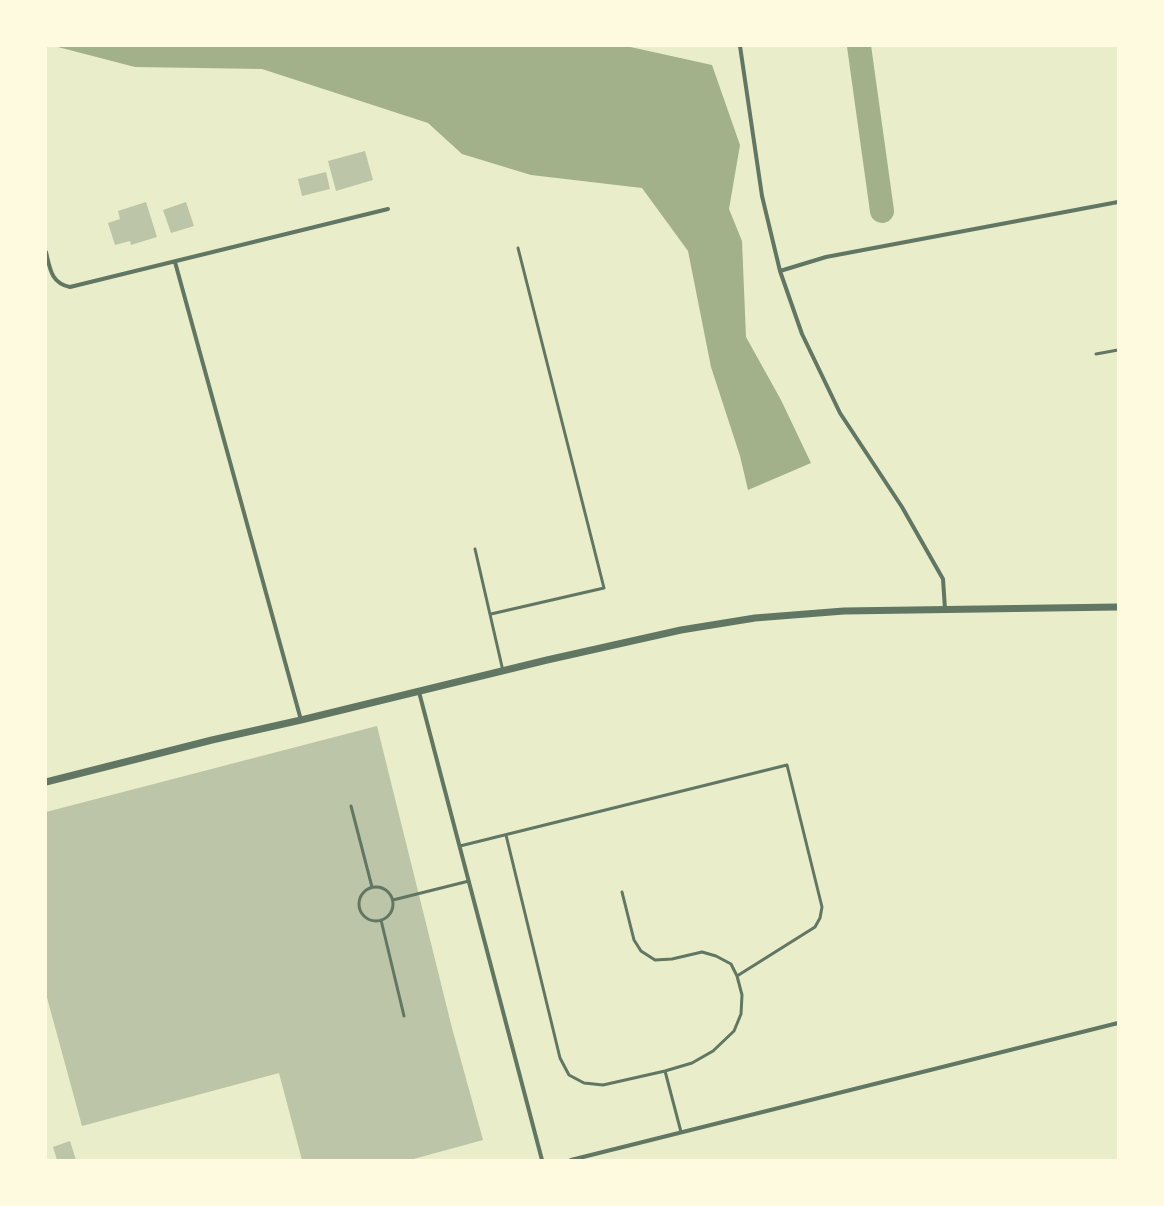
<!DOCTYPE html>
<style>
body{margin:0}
#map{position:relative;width:1164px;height:1206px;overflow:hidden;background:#e9edc9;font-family:"Open Sans",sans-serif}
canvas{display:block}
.frame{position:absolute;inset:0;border:47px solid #fefae0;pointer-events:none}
</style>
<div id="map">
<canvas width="1164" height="1206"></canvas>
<div class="frame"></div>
</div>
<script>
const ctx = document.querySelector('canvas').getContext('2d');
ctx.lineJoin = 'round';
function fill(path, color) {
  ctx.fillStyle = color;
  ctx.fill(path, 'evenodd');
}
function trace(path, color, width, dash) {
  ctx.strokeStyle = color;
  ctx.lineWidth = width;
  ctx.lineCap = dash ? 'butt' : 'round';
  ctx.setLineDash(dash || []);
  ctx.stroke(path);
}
fill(new Path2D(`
 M54,46H626L712,65L740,145L729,209L742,241L746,337L781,400L811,463L748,490L740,456L711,367L688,251L642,188L531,175L462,154L428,123L262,69L135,67Z`), '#a3b18a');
trace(new Path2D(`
 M859,46L882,211`), '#a3b18a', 24);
fill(new Path2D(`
 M365,151L373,180L336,191L328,161Z
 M326,172L330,189L302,196L298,179Z
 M146,202L157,237L131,245L130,241L115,245L108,223L120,219L118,211Z
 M186,202L194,226L171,233L163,210Z
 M377,726L452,1028L483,1140L410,1160H302L279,1073L82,1126L46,994V812Z
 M70,1141L76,1160H57L53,1147Z`), '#bcc5a7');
trace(new Path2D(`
 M1096,354L1118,350
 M475,549L503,671
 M491,614L604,588L518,248
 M351,806L372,887
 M506,835L560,1058L569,1075L584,1083L603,1085L665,1071L692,1063L713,1051L734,1031L741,1014L742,995L737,976L731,964L716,956L702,952L672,959L655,960L641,951L634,940L622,892
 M460,846L787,765L822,907L820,918L815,927L737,976
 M359 904a17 17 0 1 1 34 0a17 17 0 1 1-34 0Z
 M393,900L469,881
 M381,920L404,1016
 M665,1071L681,1132`), '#617663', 3);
trace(new Path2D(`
 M740,46L762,196L780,271L802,334L840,413L902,507L943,579L945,609
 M46,252C50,269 51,283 70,287L388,209
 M175,262L301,720
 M780,271L826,257L1118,202
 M419,692L542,1160
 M571,1160L1118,1023`), '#617663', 4);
trace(new Path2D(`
 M46,782L212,740L301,720L547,660L681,630L755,618L844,611L1118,607`), '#617663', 7);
</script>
